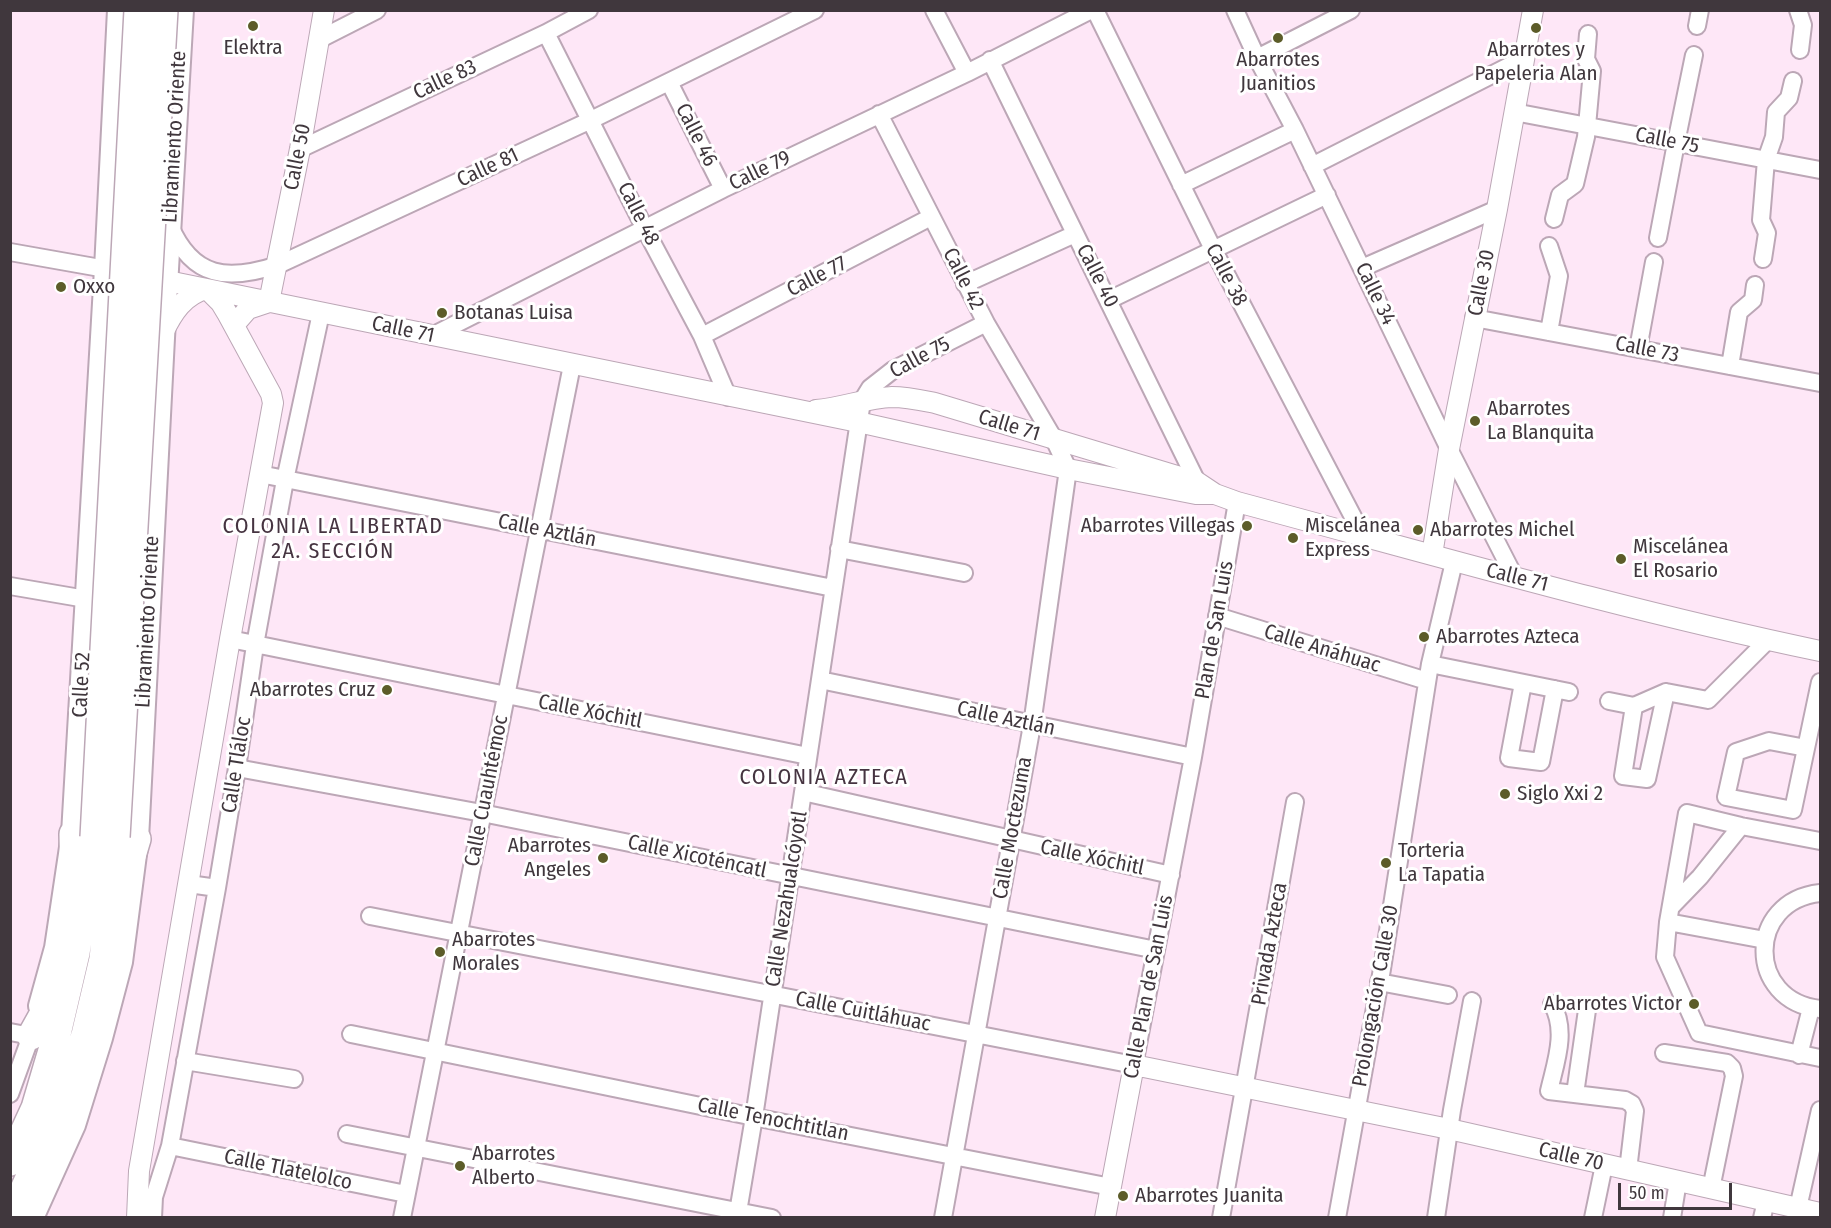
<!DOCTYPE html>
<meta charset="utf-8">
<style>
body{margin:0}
#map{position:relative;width:1831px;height:1228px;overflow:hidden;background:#fee7f7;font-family:"Fira Sans Condensed",sans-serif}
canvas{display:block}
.frame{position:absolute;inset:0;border:12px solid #40373d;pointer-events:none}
.scale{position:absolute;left:1618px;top:1183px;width:114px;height:27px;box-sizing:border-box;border:3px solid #40373d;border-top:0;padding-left:8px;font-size:18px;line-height:21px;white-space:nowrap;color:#40373d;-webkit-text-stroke:4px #fff;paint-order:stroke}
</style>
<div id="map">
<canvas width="1831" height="1228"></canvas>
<div class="frame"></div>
<div class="scale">50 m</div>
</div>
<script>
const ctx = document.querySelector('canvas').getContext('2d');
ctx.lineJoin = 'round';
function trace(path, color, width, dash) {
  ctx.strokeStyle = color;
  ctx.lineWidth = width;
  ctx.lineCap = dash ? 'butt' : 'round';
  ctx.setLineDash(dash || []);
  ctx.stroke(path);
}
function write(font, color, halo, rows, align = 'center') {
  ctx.font = font + ' "Fira Sans Condensed",sans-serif';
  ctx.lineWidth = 6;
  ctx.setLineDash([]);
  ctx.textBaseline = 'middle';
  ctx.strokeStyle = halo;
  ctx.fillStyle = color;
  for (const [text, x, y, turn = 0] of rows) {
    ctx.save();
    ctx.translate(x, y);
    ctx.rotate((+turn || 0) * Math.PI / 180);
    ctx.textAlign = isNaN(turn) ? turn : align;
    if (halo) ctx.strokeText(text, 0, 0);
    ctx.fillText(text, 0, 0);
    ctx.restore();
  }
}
const minor = new Path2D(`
 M934,10L967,73
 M1095,10L1213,249L1363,536
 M1235,10L1257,58L1295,130L1449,449L1515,578
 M1798,10L1803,25L1800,50
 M1697,26L1700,10
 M546,33L645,229L702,336L728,397
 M320,39L377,10
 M1257,58L1351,10
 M990,60L1197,482V490
 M669,82L723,189
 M1514,112L1820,170
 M879,114L986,323L1054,439L1068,469L1032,725L943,1218
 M300,149L546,33L589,10
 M1312,166L1523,59
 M1181,185L1295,130
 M1554,219L1560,195L1575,184L1586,137L1592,71L1586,59L1588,34
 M170,226C193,279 228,281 278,265L591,120L815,10
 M1658,238L1676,143L1694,55
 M1549,246L1559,276L1549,332
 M10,252L106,269
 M1763,259L1767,233L1761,220L1766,160L1774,137L1776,112L1789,98L1793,81
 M1362,268L1497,209
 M965,284L1075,234
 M1109,300L1327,195
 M1474,318L1820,383
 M432,336L723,189L967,73L1091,10
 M702,336L931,217
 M1638,349L1654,262
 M1730,366L1739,312L1753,300L1755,285
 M260,474L833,588
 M839,549L964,573
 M10,586L86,599
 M1217,616L1427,681
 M230,639L808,756
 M1430,664L1569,692
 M820,680L1193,757
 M1523,683L1509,758L1541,762L1555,689
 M1609,701L1634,706L1666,692L1708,700L1768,640
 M1634,706L1623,776L1647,779L1666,692
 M1806,748L1769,741L1736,752L1726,797L1793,810L1820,682
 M237,768L482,813L1156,950
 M803,792L1171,875
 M1820,841L1741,826L1687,813L1668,922L1665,957L1699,1033L1820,1058
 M189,884L217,888
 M1820,893C1746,901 1746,1001 1820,1009
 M1671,907L1700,877L1741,826
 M370,916L1134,1065L1193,757L1237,502
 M1668,922L1765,940
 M1379,982L1448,995
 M1552,1004C1568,1031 1555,1064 1549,1091L1625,1100L1632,1104L1635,1111L1628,1170
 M10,1032L31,1036L10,1094
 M351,1034L754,1117L1111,1187
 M1664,1053L1727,1063L1732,1068L1734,1076L1711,1189
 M1799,1055L1811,1008
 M185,1061L294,1079
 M1575,1094L1587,1010
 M347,1134L772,1218
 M170,1146L406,1194
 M1798,1208L1820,1110
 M153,1218L154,1197L170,1146L217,888L237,768L255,645L285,480L321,313
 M402,1218L572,365
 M737,1218L754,1117L862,401L870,388L893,370L986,323
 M1221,1218L1295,802
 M1337,1218L1382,969L1430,664L1454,562
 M1436,1218L1452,1110L1472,1001
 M1593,1218L1604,1165
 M1672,1218L1678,1181
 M1762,1218L1766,1201`);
const tertiary = new Path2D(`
 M153,278L858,422L1068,469L1196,494H1215
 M234,325L248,309L269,302L300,149L324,10
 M816,410C842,408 866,398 892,397C907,397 920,400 935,403L1197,482L1215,494L1237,502C1431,554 1624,610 1820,651
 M1432,555L1449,449L1497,209L1533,10
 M137,1218L139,1171L230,639L273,403L271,394L227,313L221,303L207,289C184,294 172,314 163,333
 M1105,1218L1134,1065L1449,1129L1820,1213`);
const secondary = new Path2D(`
 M40,1006L56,948L73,834L106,269L119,10
 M32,1218L74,1125L101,1038L121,962L137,839L163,338L182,10`);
const trunk = new Path2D(`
 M73,834L74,881
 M124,883L137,839
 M31,1036L60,984
 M10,1162L35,1108L58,1030L76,953L94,837
 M10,1213L20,1198L57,1116L85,1035L103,959L116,837`);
trace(minor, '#bca7b6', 20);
trace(tertiary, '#bca7b6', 22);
trace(secondary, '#bca7b6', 26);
trace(trunk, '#bca7b6', 30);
trace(minor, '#fff', 16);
trace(tertiary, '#fff', 20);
trace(secondary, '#fff', 22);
trace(trunk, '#fff', 27);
const trunkBridge = new Path2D(`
 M94,837L138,10
 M116,837L164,10`);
trace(trunkBridge, '#bca7b6', 30, []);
trace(trunkBridge, '#fff', 27);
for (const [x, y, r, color] of [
 [253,26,6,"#5c5c29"],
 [1536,28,6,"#5c5c29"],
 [1278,38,6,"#5c5c29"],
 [61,287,6,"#5c5c29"],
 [442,313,6,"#5c5c29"],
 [1475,421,6,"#5c5c29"],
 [1247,526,6,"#5c5c29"],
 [1418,530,6,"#5c5c29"],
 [1293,538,6,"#5c5c29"],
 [1621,559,6,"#5c5c29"],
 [1424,637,6,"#5c5c29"],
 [387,690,6,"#5c5c29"],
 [1505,794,6,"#5c5c29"],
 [603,858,6,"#5c5c29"],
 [1386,863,6,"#5c5c29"],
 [440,952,6,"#5c5c29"],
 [1694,1004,6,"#5c5c29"],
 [460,1166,6,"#5c5c29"],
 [1123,1196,6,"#5c5c29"]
]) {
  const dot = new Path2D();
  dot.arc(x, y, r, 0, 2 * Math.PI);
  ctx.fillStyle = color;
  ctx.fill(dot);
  trace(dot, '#fff', 2);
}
write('21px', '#40373d', '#fff', [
 ["Elektra",253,48,"center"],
 ["Abarrotes y",1536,50,"center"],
 ["Papeleria Alan",1536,74,"center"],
 ["Abarrotes",1278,60,"center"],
 ["Juanitios",1278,84,"center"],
 ["Oxxo",73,287],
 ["Botanas Luisa",454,313],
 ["Abarrotes",1487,409],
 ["La Blanquita",1487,433],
 ["Abarrotes Villegas",1235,526,"right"],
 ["Miscelánea",1305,526],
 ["Express",1305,550],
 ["Abarrotes Michel",1430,530],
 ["Miscelánea",1633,547],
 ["El Rosario",1633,571],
 ["Abarrotes Azteca",1436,637],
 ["Abarrotes Cruz",375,690,"right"],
 ["Siglo Xxi 2",1517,794],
 ["Abarrotes",591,846,"right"],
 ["Angeles",591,870,"right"],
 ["Torteria",1398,851],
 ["La Tapatia",1398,875],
 ["Abarrotes",452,940],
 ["Morales",452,964],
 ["Abarrotes Victor",1682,1004,"right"],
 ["Abarrotes",472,1154],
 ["Alberto",472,1178],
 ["Abarrotes Juanita",1135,1196]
], 'left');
write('21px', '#40373d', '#fff', [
 ["Calle 83",445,80,-25],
 ["Calle 46",696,135,63],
 ["Libramiento Oriente",175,137,-87],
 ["Calle 75",1667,141,11],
 ["Calle 50",298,157,-79],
 ["Calle 81",488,168,-25],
 ["Calle 79",760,171,-26],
 ["Calle 48",638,214,63],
 ["Calle 38",1226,275,63],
 ["Calle 40",1097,276,63],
 ["Calle 77",817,277,-27],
 ["Calle 42",963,279,63],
 ["Calle 30",1482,283,-79],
 ["Calle 34",1375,294,64],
 ["Calle 71",403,330,12],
 ["Calle 73",1647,350,11],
 ["Calle 75",920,358,-28],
 ["Calle 71",1009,426,17],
 ["Calle Aztlán",547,531,11],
 ["Calle 71",1517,578,14],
 ["Libramiento Oriente",148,622,-87],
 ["Plan de San Luis",1215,630,-80],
 ["Calle Anáhuac",1322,649,17],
 ["Calle 52",82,685,-87],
 ["Calle Xóchitl",590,712,11],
 ["Calle Aztlán",1006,719,12],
 ["Calle Tláloc",237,765,-81],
 ["Calle Cuauhtémoc",487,791,-79],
 ["Calle Moctezuma",1013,828,-80],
 ["Calle Xicoténcatl",697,857,12],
 ["Calle Xóchitl",1092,858,12],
 ["Calle Nezahualcóyotl",787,899,-81],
 ["Privada Azteca",1270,944,-80],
 ["Calle Plan de San Luis",1149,987,-79],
 ["Prolongación Calle 30",1376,996,-80],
 ["Calle Cuitláhuac",863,1012,11],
 ["Calle Tenochtitlan",773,1120,11],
 ["Calle 70",1571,1157,13],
 ["Calle Tlatelolco",288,1170,12]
]);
ctx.letterSpacing = '1.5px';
write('22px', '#463441', '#fff', [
 ["COLONIA LA LIBERTAD",333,527],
 ["2A. SECCIÓN",333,552],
 ["COLONIA AZTECA",824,778]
]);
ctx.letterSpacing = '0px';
</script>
